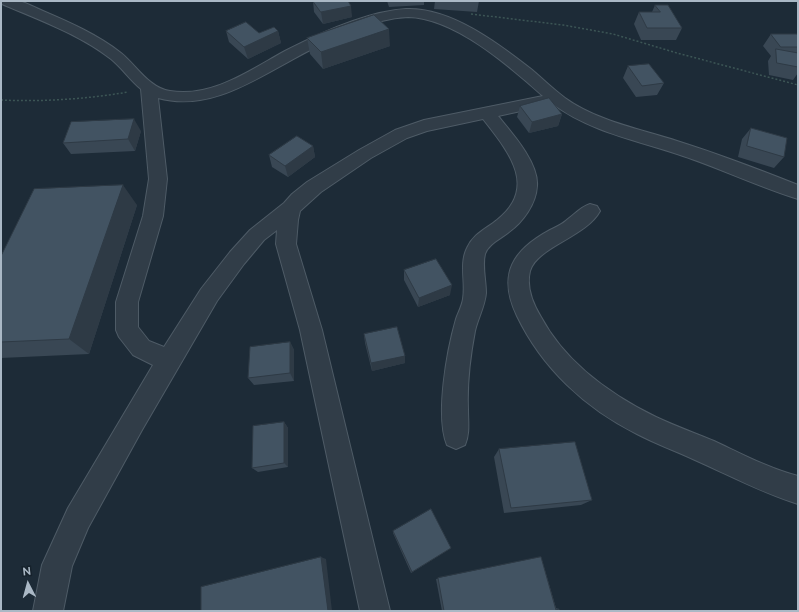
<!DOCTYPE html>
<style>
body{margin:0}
#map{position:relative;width:799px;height:612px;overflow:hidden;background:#1d2b37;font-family:Raleway,sans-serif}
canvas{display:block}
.frame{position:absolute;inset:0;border:2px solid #aab8c5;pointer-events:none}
.north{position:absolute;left:8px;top:564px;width:40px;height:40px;-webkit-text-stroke:3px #16222c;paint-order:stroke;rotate:354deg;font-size:11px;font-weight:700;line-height:16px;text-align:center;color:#aab8c5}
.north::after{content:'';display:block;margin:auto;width:14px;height:18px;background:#aab8c5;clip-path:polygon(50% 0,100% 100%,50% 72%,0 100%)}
</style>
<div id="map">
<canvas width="799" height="612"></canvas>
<div class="frame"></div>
<div class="north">N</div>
</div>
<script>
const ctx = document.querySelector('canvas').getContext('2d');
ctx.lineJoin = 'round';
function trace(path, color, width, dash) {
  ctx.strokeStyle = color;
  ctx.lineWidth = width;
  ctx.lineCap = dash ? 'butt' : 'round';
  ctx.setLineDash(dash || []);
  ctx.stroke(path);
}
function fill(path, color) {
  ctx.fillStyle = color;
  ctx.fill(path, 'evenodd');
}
const minor = new Path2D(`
 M1,1C7,1 13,0 19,1C27,3 36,8 43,11C71,23 98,35 121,53C136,65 149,88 170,91C212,98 250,70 285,51C318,34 368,11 406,9C450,7 498,43 531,69C543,79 553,89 565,98C597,121 640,129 677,141C718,154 758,169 798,185V199C759,187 722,169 683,156C640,141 590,132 553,104L498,116C512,133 539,163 537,186C536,204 523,222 509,232C502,238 488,244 485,254C482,266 486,280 486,293C485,306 478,318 475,331C470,357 467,383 468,409C468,422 470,433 465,445L456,449L447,445C435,416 447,350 456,319C458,313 462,306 463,299C466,283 459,264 467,248C473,234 486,229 497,220C539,187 508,151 483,119L427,131L407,138L371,158L321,192L300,211L298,220L296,244L322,330L390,611H360L300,330L276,244L277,230L264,240L244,264L217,301L142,430L88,528L72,566L63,611H33L42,565L68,508L153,365L133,355L119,337L116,330V302L143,216L149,179L141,89C130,80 122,68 111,59C79,34 39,20 2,4ZM408,17C455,18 509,66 543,96L424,120L395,130L359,150L307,182L292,194L284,203L250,230L230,252L201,289L164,347L149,341L138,327V302L163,216L167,179L158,98C209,112 254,80 297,57C330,39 370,19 408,17Z
 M590,204L597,206L600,211C586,237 537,247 530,271C526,287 533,304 541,317C565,362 611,395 656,417C675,426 695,433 714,441C742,454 768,468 798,476V504C762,493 729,475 695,460C676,451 656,444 637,434C585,408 542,368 517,316C497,274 513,250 550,230C556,227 563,224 568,219C576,213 581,207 590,204Z`);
trace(minor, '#4e5b66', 2);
trace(new Path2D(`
 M471,14L563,25L613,34L677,53L798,85
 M1,100C43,102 87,99 128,92`), '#3c5555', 1.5, [2, 2]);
fill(minor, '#313d48');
fill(new Path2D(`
 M313,1H348L352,17L323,24L314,12Z
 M387,1H424V5L389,7Z
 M435,1H479L477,12L434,9Z
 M655,5L682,28L676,40H641L634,24L639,12H652Z
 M226,31L259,33L278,31L281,43L248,59L229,42Z
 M771,34L798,36V73L793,80L769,75L768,61L771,56L763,46Z
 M307,38L390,46L323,69L310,54Z
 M628,66L664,83L657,95L636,97L623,78Z
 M520,106L562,114L558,126L529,133L517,117Z
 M751,128L784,157L774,168L738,157L742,139Z
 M141,131L135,151L71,154L63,143Z
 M313,146L315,157L288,177L272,167L269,155Z
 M137,205L89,354L1,358V256Z
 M404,270L450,295L418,307L404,280Z
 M364,334L405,363L372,371L365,343Z
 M290,342L294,350V381L254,385L248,378Z
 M284,422L288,428V467L258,472L252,468Z
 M499,449L592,500L581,505L504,513L494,457Z
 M393,531L451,548L411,573L393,533Z
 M541,557L556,608L559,609V611H442L436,579Z`), '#394754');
fill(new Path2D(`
 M351,6L352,17L323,24L321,12Z
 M389,29L390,46L323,69L321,52Z
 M278,31L281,43L248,59L244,47Z
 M562,114L558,126L529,133L532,122Z
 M134,119L141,131L135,151L128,139Z
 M313,146L315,157L288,177L285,166Z
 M123,185L137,205L89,354L69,339Z
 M452,285L450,295L418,307L419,298Z
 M290,342L294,350V381L290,373Z
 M405,356V363L372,371L371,363Z
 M284,422L288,428V467L284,463Z
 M321,557L326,559L332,611H328Z`), '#2e3a45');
const building = new Path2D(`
 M313,1H348L351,6L321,12Z
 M655,5H668L682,28H647L639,12H660Z
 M374,15L389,29L321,52L307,38Z
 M246,22L259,33L274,27L278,31L244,47L226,31Z
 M771,34H797L798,36V47H781Z
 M776,49L798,53V67L777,63Z
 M649,64L664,83L642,86L628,66Z
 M549,98L562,114L532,122L520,106Z
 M134,119L128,139L63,143L71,122Z
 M751,128L787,138L784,157L747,146Z
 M297,136L313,146L285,166L269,155Z
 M123,185L69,339L1,342V256L34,189Z
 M436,259L452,285L419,298L404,270Z
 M397,327L405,356L371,363L364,334Z
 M290,342V373L248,378L250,347Z
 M284,422V463L252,468L253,426Z
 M575,442L592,500L511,508L499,449Z
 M431,509L451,548L412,572L393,531Z
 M321,557L328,611H201V587Z
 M541,557L556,610L559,609V611H444L438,578Z`);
fill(building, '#425362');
trace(building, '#2e3a45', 1);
</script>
